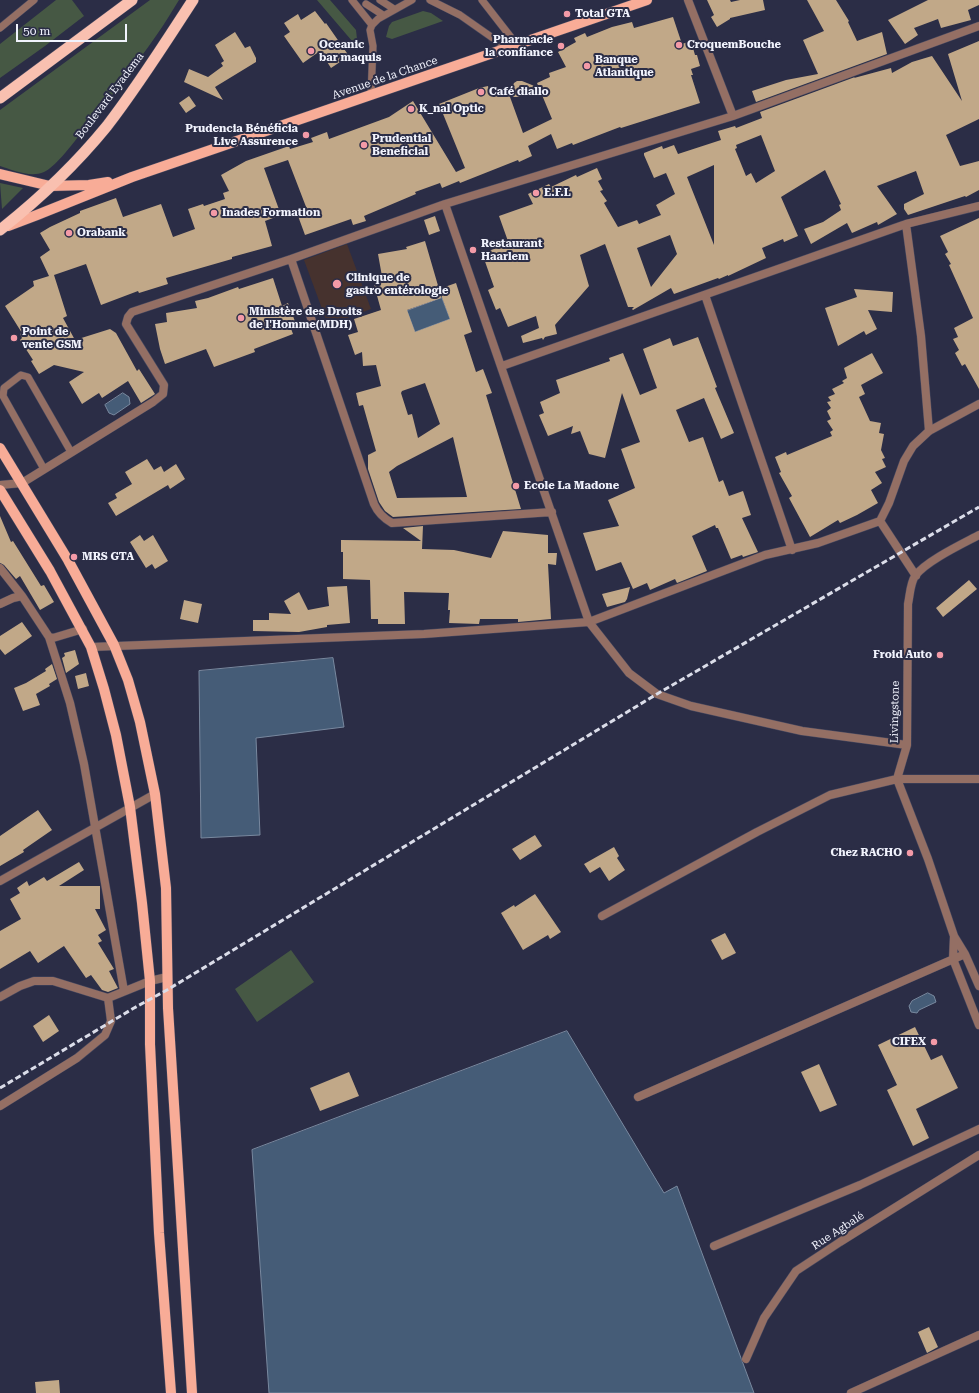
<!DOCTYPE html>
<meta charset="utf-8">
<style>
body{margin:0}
#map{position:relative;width:979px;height:1393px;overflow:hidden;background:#2b2d46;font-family:"Roboto Serif",serif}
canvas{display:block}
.scale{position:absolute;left:16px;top:24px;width:111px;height:18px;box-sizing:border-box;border:2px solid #f1f3fd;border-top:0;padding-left:5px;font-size:12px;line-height:14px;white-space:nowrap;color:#f1f3fd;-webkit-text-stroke:3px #2b2d46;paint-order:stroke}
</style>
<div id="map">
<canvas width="979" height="1393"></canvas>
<div class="scale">50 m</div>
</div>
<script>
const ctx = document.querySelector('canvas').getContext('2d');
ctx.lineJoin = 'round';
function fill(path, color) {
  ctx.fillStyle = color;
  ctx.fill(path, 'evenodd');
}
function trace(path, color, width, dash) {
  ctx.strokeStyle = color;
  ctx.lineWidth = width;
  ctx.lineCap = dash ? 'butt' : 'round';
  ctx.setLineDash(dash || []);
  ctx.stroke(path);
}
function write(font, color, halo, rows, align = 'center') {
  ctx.font = font + ' "Roboto Serif",serif';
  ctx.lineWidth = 4;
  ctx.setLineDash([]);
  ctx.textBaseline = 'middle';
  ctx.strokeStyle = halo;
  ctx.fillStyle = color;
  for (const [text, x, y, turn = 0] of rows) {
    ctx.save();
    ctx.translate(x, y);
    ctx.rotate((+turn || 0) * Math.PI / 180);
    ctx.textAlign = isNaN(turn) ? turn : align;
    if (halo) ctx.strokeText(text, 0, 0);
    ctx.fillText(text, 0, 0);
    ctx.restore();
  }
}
fill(new Path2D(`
 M347,244L371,309L328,325L304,260Z`), '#46322e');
fill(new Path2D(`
 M56,0H72L84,16L45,46L0,78V44Z
 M150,0H179C172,11 165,23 158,33C133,69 106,104 78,137C71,146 54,168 44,172C30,178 13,170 0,166V110Z
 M317,0H330L356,30L358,48Z
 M423,11L431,13L443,21L392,39L386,37L389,26L392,22Z
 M0,183L23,188L2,209Z
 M291,950L314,982L257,1022L235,989Z`), '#465844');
const water = new Path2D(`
 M442,298L450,319L415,332L407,311Z
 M123,393L129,397L130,404L114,415L109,413L105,405Z
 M333,658L344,727L256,738L260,835L201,838L199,671Z
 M928,993L934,996L936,1002L919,1010L917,1013L911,1012L909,1006L912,1001Z
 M567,1031L664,1193L677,1186L754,1393H269L252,1150Z`);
fill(water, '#455c77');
trace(water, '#79899f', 1);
fill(new Path2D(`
 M707,0H730L731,2L740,0H763L765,10L730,18V19L717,27L711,17L714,15Z
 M807,0H836L849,21L848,22L857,41L882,32L887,54L756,102L752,91L786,80L818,74L803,40L824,31Z
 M928,0H979V5L968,10L971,20L941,28L938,19L914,28L918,35L905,44L888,20Z
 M315,11L325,24L326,23L349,56L331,68L320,51L303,63L284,36L290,32L284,23L298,14L301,20Z
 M673,17L682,44L691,41L695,55H697L700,66L691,69L693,75H691L700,103L621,128L620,127L573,145L572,143L557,149L551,134L528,146L532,156L519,162L518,160L460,183L459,181L442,188L440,183L415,192L416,194L364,216L366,221L353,225L351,219L305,235L298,216L308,212L288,160L264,168L281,215L265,221L272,246L232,257V259L166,278L168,284L139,293L138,291L101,305L86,264L54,275L67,316L63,318L75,340L110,329L116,333L137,371L139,369L155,394L141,403L128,381L102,398L99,393L82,404L69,382L84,372L54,365L39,374L31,361L33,360L20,340L22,338L20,334L22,333L5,306L34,286L33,281L49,276L40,257L50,250L40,233L50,227L80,213V211L116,198L123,217L161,204L173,237L195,229L188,209L203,204L204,206L225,199L223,193L229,191L221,175L246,161L289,146L290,149L313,142L311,138L327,132L329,139L389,117L413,101L456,172L465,168L439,104L479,88L488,86L490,96L507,90L509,95L514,83L517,81H522L537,87L523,97H510L523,133L552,119L537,83L550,77L549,73L566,67L558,52L576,42L574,38L585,33L587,37L612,27L632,22L634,28Z
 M235,32L245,48L250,46L256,58V62L215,87L223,100L184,82L189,69L208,77L223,66L221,63L224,61L215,45Z
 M979,41V119L946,135L960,166L979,161V190L966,197L965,196L908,215L904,209V204L924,194L916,171L877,186L897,214L878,225L877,222L852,233L847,223L811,244L804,229L823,222L841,210L839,205L841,204L825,170L781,197L798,236L784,242L783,239L762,248L766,258L728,276V275L719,279L718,278L674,294L671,288L633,310L632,309L634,307H628L605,244L580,255L589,286L555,325L557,334L545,337L543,340L542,338L523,343L521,336L539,328L536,316L508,327L500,308L496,310L488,290L494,287L482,253L509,244L499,216L533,204L528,194L549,184L551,187L576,175L577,177L597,168L602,179L598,181L603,190L600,191L607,201L604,203L618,227L637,220L639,224L661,215L656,205L675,194L666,173L654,178L644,155V153L662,146L663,149L674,145L678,154L721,140L718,131L735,126L736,128L762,118L760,112L855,77L854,78L891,68L892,73L912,62L932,56L962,101L948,54ZM761,135L775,171L756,183L751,173L746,176L735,149L737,148L736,145ZM714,165V245L687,177ZM670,235L677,254L651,287L637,248Z
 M189,96L196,106L186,113L179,103Z
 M435,216L440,231L429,235L424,220Z
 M979,218V389L965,364L962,366L955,353L959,350L953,339L958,337L954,328L973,318L949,265L951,264L945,254L948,252L940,236Z
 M425,241L439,289L456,283L472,332L464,335L476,372L483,369L492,393L486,395L521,509L393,517L385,511L379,502L368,469V455L376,451L363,405L359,406L356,393L381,386L376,365L363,366L362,352L355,355L348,335L358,332L354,319L381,310L374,285L383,282L378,254L407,249L406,247ZM440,292L450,319L415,332L407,310L441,298ZM425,383L440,424L418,438L412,414L408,415L401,393L402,391ZM453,437L467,497L397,498L389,472L397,466Z
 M273,278L282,306L288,303L296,324L290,326L293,334L254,349L255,352L214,367L206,349L165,364L160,349L155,324L167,322L166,313L197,308L195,301L208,298L238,287L239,289Z
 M854,289L893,292L892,312L868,310L877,329L866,335L864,331L838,346L825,308L857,297Z
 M698,337L717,387L715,388L734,433L721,439L704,398L676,410L689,442L703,437L719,482L723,480L729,496L743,491L751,515L742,518L758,552L743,557L742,555L731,559L718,528H716L715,525L692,536L707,571L677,583L675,579L650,590L647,583L633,589L621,562L596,571L583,533L619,526L608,500L635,488L621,449L640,442L622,393L605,458L589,454L580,431L571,434L573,426L548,436L539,415L544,413L540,402L560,393L556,380L610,361L609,358L623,353L640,395L657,388L643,349L670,338L673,346Z
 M872,353L883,373L861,385L865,394L859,397L870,421L881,423L879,433L884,434L881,450L885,458L882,459L886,467L875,472L882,483L871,490L878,503L857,515L840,523L838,520L810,537L789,498L792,496L779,473L781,472L775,457L786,452L787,455L832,436L830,432L833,430L827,421L831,419L827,411L831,408L827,402L831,401L828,397L835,394L832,389L844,383L842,381L847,378L844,368Z
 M147,459L154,470L161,466L164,472L176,464L185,479L170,489L168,485L116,516L108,503L117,498L115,494L132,484L125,472Z
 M0,516L11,542L13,541L41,586L44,585L54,602L40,610L20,576L16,579L4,565L0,563Z
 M423,526L422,549L454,550L491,558L503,531L548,535V553H557L556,565L548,564L551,619L518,622V619H480L479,624L449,623L450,610H448L449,593L404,592L405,624H378V619H371L370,580L343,579V552H341V540L421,541L403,528Z
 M140,535L144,541L153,535L168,561L155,569L152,564L146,568L130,542Z
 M969,580L977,589L943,617L936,608Z
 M347,586L350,623L327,625V627L299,632L253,631V620H269V613L291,614L284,601L299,592L308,610L329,606L327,587Z
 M630,587L627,599L625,602L607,607L602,594Z
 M184,600L202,604L198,623L180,619Z
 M22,622L32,636L5,655L0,649V636Z
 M75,650L79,664L66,673L62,658L65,656L64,653Z
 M52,664L57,679L49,684L50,686L36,694L40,705L23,711L14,688L26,683L46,671L45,669Z
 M86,673L89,686L78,689L75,676Z
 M38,810L52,830L23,850L24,852L0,866V836Z
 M535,835L542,846L520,860L512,849Z
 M614,847L619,856L617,858L625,870L609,881L600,867L590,873L584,864Z
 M79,862L84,870L59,886H100V909H95L106,930L98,935L102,941L98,943L114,969L109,971L118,988L108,992L102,990L91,975L86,978L64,946L38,963L30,951L0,969V931L21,919L10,899L20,893L17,888L27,881L29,886L44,877L47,881Z
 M535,894L561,932L550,939L548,935L523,950L501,913L514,905L515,907Z
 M725,933L736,953L722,960L711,940Z
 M49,1015L59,1031L43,1042L33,1026Z
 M915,1027L931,1060L942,1055L958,1088L916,1109L929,1138L913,1146L887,1090L897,1085L878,1045Z
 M819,1064L837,1105L820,1112L801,1072Z
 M349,1072L359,1096L320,1111L310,1088Z
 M929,1327L938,1347L927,1353L918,1332Z
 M59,1380L60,1393H36L35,1382Z`), '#c1a888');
const service = new Path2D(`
 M352,0L372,25
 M380,0L394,9
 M430,0L460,15L507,48
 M482,0L517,45
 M366,4L383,15
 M0,28L34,0
 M371,95L373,46L370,30L372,25L378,19L412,0
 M44,469L3,396L4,388L21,375L28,377L71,452`);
const minor = new Path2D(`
 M688,0L733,116
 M445,204L589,622L629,673L657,694L691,706L802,731L907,745
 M906,224L921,336L929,431
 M291,259L374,504C378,513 383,518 392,523L552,512
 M705,295L792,550
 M502,366L906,224L979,206
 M0,485L22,483L153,402L163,394L164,385L126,324L128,317L132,312L291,259L445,204L733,116L979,26
 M880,521L916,576
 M979,535C962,544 926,561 915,576C910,584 910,595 908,604L907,745L897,779L928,859L954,936L965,954L979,986
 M0,568L22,596
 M0,604L13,598L22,596L49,637L53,638L83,629
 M49,637L70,703L84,764L124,991
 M91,647L424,634L589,622L765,555L818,543L880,521L889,503L904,461L913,446L929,431L979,404
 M0,881L155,794
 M602,916L757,832L830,795L897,779H979
 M954,936L953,959L979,1025
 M0,997L20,986L34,981H53L108,998L150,981L167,977
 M638,1097L965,954
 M0,1106L77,1058L105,1035L111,1021L108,998
 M714,1246L860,1185L979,1129
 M746,1359L764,1318L796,1271L840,1242L979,1155
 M851,1393L979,1335`);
const primary = new Path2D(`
 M0,174L50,186L89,185L108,182
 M8,226L37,215L132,177L647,0
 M0,448L68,560L114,645L128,680L140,722L155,794L166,888L168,1008L192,1393
 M0,490L50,571L91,647L104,689L116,735L130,807L142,903L150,981V1044L159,1233L171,1393`);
const trunk = new Path2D(`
 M0,98L132,0
 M0,230C38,200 76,164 107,126C138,86 165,43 193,0`);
trace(service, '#474960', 8);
trace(minor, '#474960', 9);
trace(primary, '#474960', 11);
trace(trunk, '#474960', 12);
trace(service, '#946f64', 7);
trace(minor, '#946f64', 8);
trace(primary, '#f8ac97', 10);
trace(trunk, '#f9c0b0', 11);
trace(new Path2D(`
 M0,1088L134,1008L167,990L657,694L979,507`), '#dbdde9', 3, [6, 3]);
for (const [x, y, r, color] of [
 [567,14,4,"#f39aa7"],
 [679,45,4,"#f39aa7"],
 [561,46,4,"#f39aa7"],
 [311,51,4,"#f39aa7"],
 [587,66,4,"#f39aa7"],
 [481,92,4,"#f39aa7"],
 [411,109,4,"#f39aa7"],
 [306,135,4,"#f39aa7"],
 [364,145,4,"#f39aa7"],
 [536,193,4,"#f39aa7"],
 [214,213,4,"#f39aa7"],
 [69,233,4,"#f39aa7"],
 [473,250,4,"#f39aa7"],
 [337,284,5,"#f39aa7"],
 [241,318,4,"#f39aa7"],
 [14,338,4,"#f39aa7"],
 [516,486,4,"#f39aa7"],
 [74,557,4,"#f39aa7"],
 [940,655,4,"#f39aa7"],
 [910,853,4,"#f39aa7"],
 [934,1042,4,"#f39aa7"]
]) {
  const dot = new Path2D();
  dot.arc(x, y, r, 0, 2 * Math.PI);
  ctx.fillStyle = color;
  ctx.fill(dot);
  trace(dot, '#2b2d46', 1.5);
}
write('bold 11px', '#f1f3fd', '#2b2d46', [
 ["Total GTA",575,14],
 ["Pharmacie",553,40,"right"],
 ["la confiance",553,53,"right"],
 ["Oceanic",319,45],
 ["bar maquis",319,58],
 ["CroquemBouche",687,45],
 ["Banque",595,60],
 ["Atlantique",595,73],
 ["Café diallo",489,92],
 ["K_nal Optic",419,109],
 ["Prudencia Bénéficia",298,129,"right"],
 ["Live Assurence",298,142,"right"],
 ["Prudential",372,139],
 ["Beneficial",372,152],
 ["E.F.L",544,193],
 ["Inades Formation",222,213],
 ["Orabank",77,233],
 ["Restaurant",481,244],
 ["Haarlem",481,257],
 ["Clinique de",346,278],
 ["gastro entérologie",346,291],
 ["Ministère des Droits",249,312],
 ["de l'Homme(MDH)",249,325],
 ["Point de",22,332],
 ["vente GSM",22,345],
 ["Ecole La Madone",524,486],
 ["MRS GTA",82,557],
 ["Froid Auto",932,655,"right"],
 ["Chez RACHO",902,853,"right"],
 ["CIFEX",926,1042,"right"]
], 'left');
write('11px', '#f1f3fd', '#2b2d46', [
 ["Avenue de la Chance",385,78,-19],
 ["Boulevard Eyadema",110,96,-53],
 ["Livingstone",895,712,-89],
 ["Rue Agbalé",838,1231,-33]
]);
</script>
